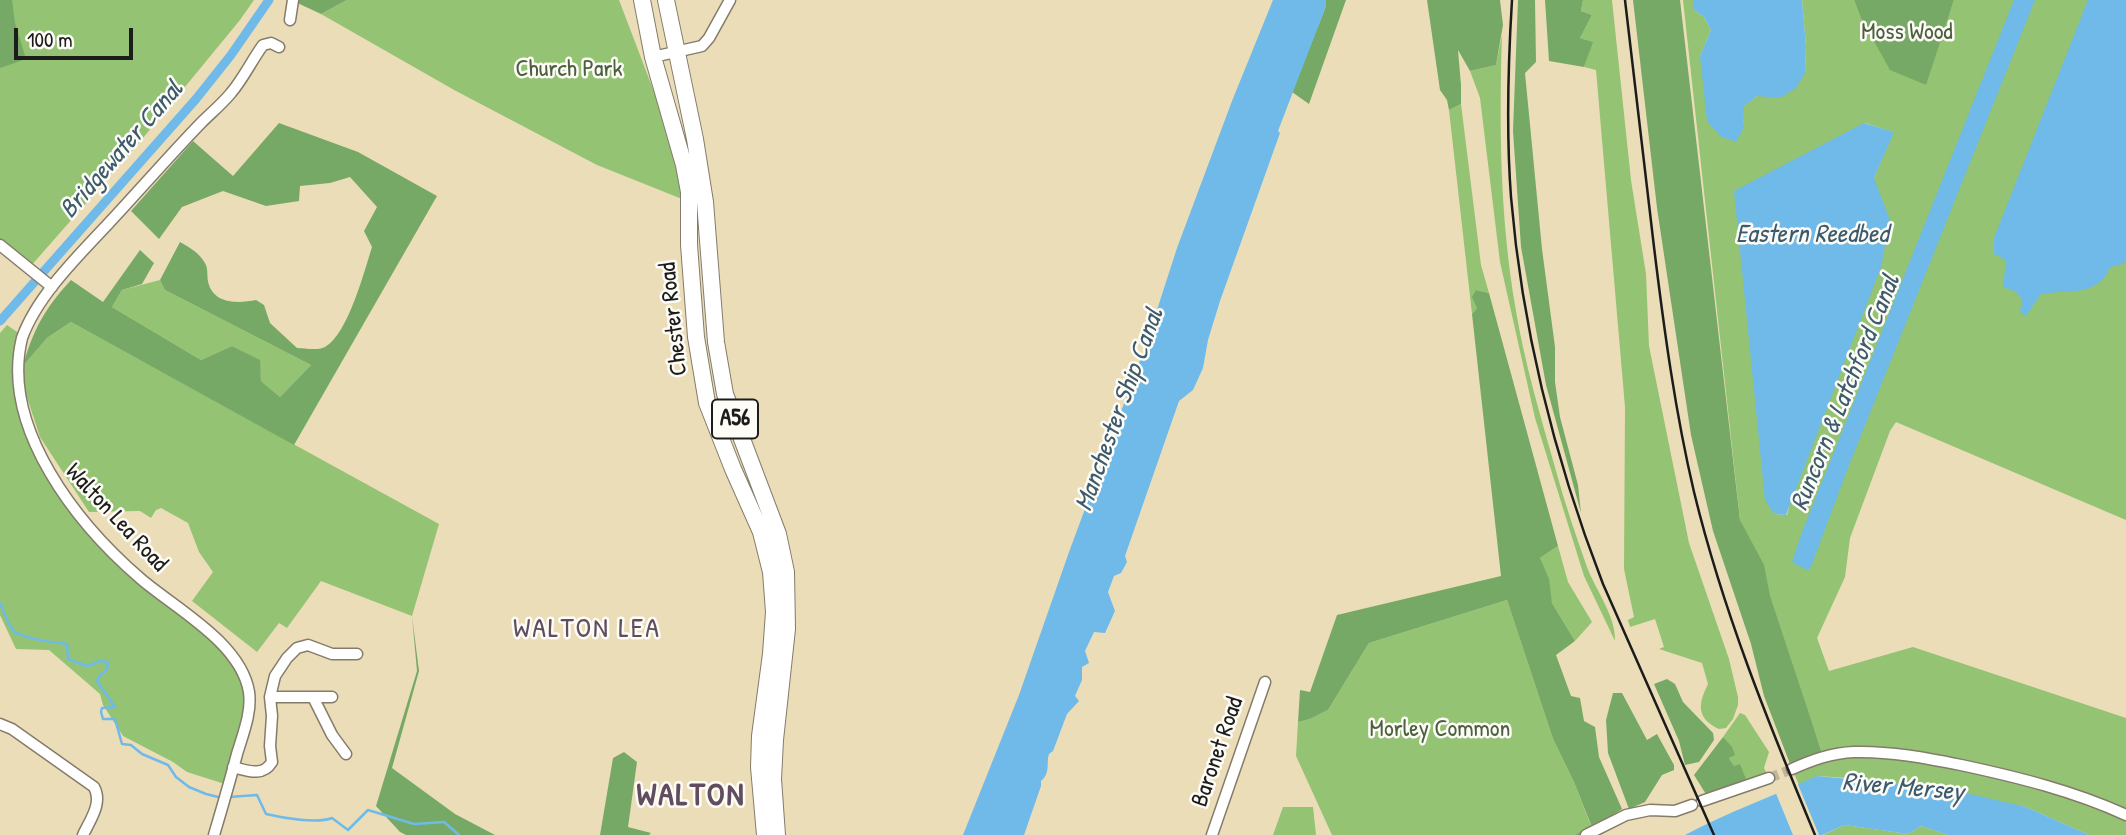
<!DOCTYPE html>
<style>
body{margin:0}
#map{position:relative;width:2126px;height:835px;overflow:hidden;background:#ecddb9;font-family:"Patrick Hand",sans-serif}
canvas{display:block}
.scale{position:absolute;left:14px;top:28px;width:119px;height:32px;box-sizing:border-box;border:4px solid #1c1c1c;border-top:0;padding-left:9px;font-size:21px;line-height:24px;white-space:nowrap;color:#1c1c1c;-webkit-text-stroke:5px #fdfcf7;paint-order:stroke}
</style>
<div id="map">
<canvas width="2126" height="835"></canvas>
<div class="scale">100 m</div>
</div>
<script>
const ctx = document.querySelector('canvas').getContext('2d');
ctx.lineJoin = 'round';
function fill(path, color) {
  ctx.fillStyle = color;
  ctx.fill(path, 'evenodd');
}
function trace(path, color, width, dash) {
  ctx.strokeStyle = color;
  ctx.lineWidth = width;
  ctx.lineCap = dash ? 'butt' : 'round';
  ctx.setLineDash(dash || []);
  ctx.stroke(path);
}
function write(font, color, halo, rows, align = 'center') {
  ctx.font = font + ' "Patrick Hand",sans-serif';
  ctx.lineWidth = 5;
  ctx.setLineDash([]);
  ctx.textBaseline = 'middle';
  ctx.strokeStyle = halo;
  ctx.fillStyle = color;
  for (const [text, x, y, turn = 0] of rows) {
    ctx.save();
    ctx.translate(x, y);
    ctx.rotate((+turn || 0) * Math.PI / 180);
    ctx.textAlign = isNaN(turn) ? turn : align;
    if (halo) ctx.strokeText(text, 0, 0);
    ctx.fillText(text, 0, 0);
    ctx.restore();
  }
}
fill(new Path2D(`
 M0,0H254L240,20L138,144L30,267L0,241Z
 M347,0H619L659,105L677,159L682,199L597,165L456,91L321,14Z
 M1583,0H1612L1631,180L1646,274L1649,346L1689,543L1729,659L1738,697V705L1733,719L1726,728L1719,729C1696,718 1698,704 1708,684L1702,663L1659,649L1664,647L1655,619L1630,627L1628,620L1634,617L1624,569L1625,407L1596,70L1584,67L1592,42L1580,38L1592,15L1581,11Z
 M1683,0H1694V10L1704,17L1711,30L1700,56L1744,127L1742,107L1757,96L1805,73L1806,46L1802,0H1854L1860,16L1925,85L1954,0H2126V520L1896,422L1890,431L1850,538L1845,577L1817,638L1829,671L1913,647L2126,718V835H2089L2026,807L1874,780L1818,776L1799,785L1792,769L1823,755L1740,520ZM1865,123L1893,132L1874,178L1787,515L1774,514Z
 M1502,35C1499,127 1500,220 1516,311C1525,365 1541,418 1556,471C1565,504 1576,536 1587,567C1596,591 1616,616 1615,641L1584,576L1535,418L1500,262L1480,98L1470,71L1496,65Z
 M1461,104L1481,265L1489,293L1476,290L1477,308L1472,314L1449,110Z
 M160,280L165,290L311,365L280,397L261,381L259,360L232,346L201,360L112,307L122,290Z
 M71,322L439,524L412,616L321,581L287,628L279,623L257,652L192,601L213,572L199,552L188,523L161,508L156,510L151,518L140,511L89,512L40,437L24,388L23,366L47,338Z
 M7,325L23,336L15,366L44,472L119,559L233,657L249,690L228,785L187,772L173,762L123,736L103,705L100,694L49,650L16,649L0,615V333Z
 M1558,546L1568,582L1592,622L1575,641L1552,603L1540,558Z
 M1507,600L1553,739L1574,782L1591,826L1575,835H1332L1296,756L1298,722L1310,719L1328,710L1369,643Z
 M1740,713L1745,715L1769,752L1764,768L1769,778L1749,786L1740,765L1734,766L1729,758L1734,755L1723,737Z
 M1283,807H1313L1316,835H1273Z
 M1845,825L1908,834L1921,826L1948,835H1823Z`), '#93c373');
fill(new Path2D(`
 M0,0H12L15,23L26,59L0,68Z
 M291,0H347L321,14Z
 M1326,0H1346L1309,104L1292,92L1326,6Z
 M1427,0H1500L1503,25L1496,65L1470,71L1458,50L1461,85V104L1449,110L1447,100L1440,90Z
 M1518,0H1535L1536,62L1525,73L1542,249L1555,347V382L1560,417L1578,485L1581,513L1546,385L1521,247L1513,131Z
 M1545,0H1583L1581,11L1592,15L1580,38L1593,42L1584,67L1549,61Z
 M1633,0H1680L1740,520L1764,565L1770,596L1823,756L1792,769L1764,696L1751,644L1713,531L1691,435L1657,208Z
 M1854,0H1954L1926,85L1890,70L1860,16Z
 M279,123L358,152L437,196L294,445L71,322L47,338L23,366C33,330 45,308 71,280L103,302L140,250L154,263L142,284L122,290L112,307L201,360L232,346L260,360L261,381L280,397L311,365L165,290L160,280L180,242C191,248 199,253 205,263C209,270 206,277 209,285C216,305 240,303 256,300L264,305L270,323L297,348C305,348 317,351 325,347C348,334 364,272 372,247L364,231L377,207L350,177L330,183L300,186L299,201L266,206L223,191L182,207L159,239L131,211L193,141L233,176Z
 M1476,290L1489,293L1558,546L1540,558L1549,579L1552,603L1575,641L1556,655L1571,696L1580,698L1584,721L1595,727L1599,757L1622,809L1583,835H1575L1591,825L1574,782L1553,739L1507,600L1369,643L1328,710L1310,719L1298,722L1300,690L1310,692L1337,615L1501,576L1472,314L1477,308L1472,297Z
 M412,616L419,671L392,768L455,814L495,835H406L400,832L376,806L417,671Z
 M1667,679L1675,684L1683,702L1713,733L1714,740L1699,762L1685,765L1679,741L1654,684Z
 M1613,693H1622L1647,740L1657,734L1674,765V770L1662,775L1645,802L1629,809L1608,753L1606,720Z
 M1723,737L1732,747L1735,755L1729,758L1734,766L1740,764L1749,786L1709,799L1694,775Z
 M624,752L637,762L628,827L651,833L649,835H600L613,758Z`), '#76a965');
fill(new Path2D(`
 M1273,0H1326V6L1278,131L1280,133L1220,301L1208,340L1203,368L1193,390L1179,401L1125,556L1127,562L1121,573L1114,576L1108,592L1115,611L1105,633L1094,632L1085,651L1089,663L1082,667V680L1075,696L1079,701L1067,714L1053,751L1049,754C1046,762 1051,773 1041,781V786L1024,835H963L1019,695L1069,552L1145,347L1177,248L1232,101Z
 M1694,0H1802L1806,46L1805,73L1796,88L1780,98L1757,96L1743,107L1744,127L1736,142L1720,136L1707,121L1700,56L1711,30L1704,17L1694,10Z
 M2014,0H2035L1846,473L1811,567L1807,570L1792,562L1802,532Z
 M2088,0H2126V259L2123,264L2110,267C2098,298 2067,289 2041,294L2026,316L2020,312L2022,299L2016,292L2003,287L2006,260L1994,254V238Z
 M1864,123L1894,132L1874,178L1890,220L1881,267L1786,515L1774,514L1765,500L1734,191Z
 M1817,776L1944,788L2026,807L2089,835H1948L1921,826L1908,834L1845,825L1822,835H1685C1728,812 1773,796 1817,776Z`), '#6fbae8');
fill(new Path2D(`
 M1797,782L1819,835H1793L1775,791Z`), '#ecddb9');
trace(new Path2D(`
 M0,603C4,612 7,622 13,630C19,638 56,643 67,644L68,659L87,666L100,661L108,662L107,670L100,675L97,681L115,707L102,708L101,712L103,719H115L122,744L131,745L142,754L168,765L176,777L189,787L206,794L218,797
 M229,797L257,795L266,814C283,818 317,824 332,818L348,830L368,810L414,824L444,822L459,835`), '#6fbae8', 2.5);
trace(new Path2D(`
 M0,321L196,99L231,55L269,0`), '#6fbae8', 9);
trace(new Path2D(`
 M1769,778L1792,769`), '#c2b69a', 10, [10, 5]);
const minor = new Path2D(`
 M290,20L293,0
 M653,57L702,46L709,38L730,0
 M0,245L52,287
 M270,697H332
 M313,697L332,735L346,754
 M0,724L12,729L94,787C103,803 90,820 83,835
 M233,767C248,771 263,777 272,762L270,746L272,716L270,697L275,676L287,658L297,648L308,645L332,654H357
 M1792,769C1812,760 1831,753 1854,752C1890,751 1926,758 1961,765C2017,777 2074,791 2126,815
 M1702,801L1769,778
 M214,835C222,808 230,781 237,754C243,734 252,712 249,692C241,643 176,609 141,579C78,525 0,428 22,338C37,296 78,256 108,224C139,191 169,156 201,123C211,113 222,104 231,93C243,79 252,60 263,45L271,43L279,47
 M1212,835L1265,682
 M1586,835L1626,815L1650,810L1675,811L1692,805`);
const highway = new Path2D(`
 M642,0L653,57L684,165L689,192V245L696,337L707,403L733,469L761,532L771,572L774,612L771,654L760,736L759,767L765,835
 M666,0L695,139L705,202L716,342L725,394L778,534L786,572L787,629L775,740L773,779L777,835`);
trace(minor, '#847c6a', 13);
trace(highway, '#847c6a', 18);
trace(minor, '#fff', 10);
trace(highway, '#fff', 16);
trace(new Path2D(`
 M1512,0C1508,65 1506,131 1511,197C1522,329 1555,460 1603,584L1714,835
 M1625,0C1634,82 1644,164 1654,247C1664,329 1675,411 1694,492C1723,611 1768,722 1815,835`), '#1c1c1c', 2.5);
for (const [x, y, w] of [
 [735,419,46]
]) {
  const box = new Path2D();
  box.roundRect(x - w / 2, y - 19.5, w, 39, 5);
  ctx.fillStyle = '#fdfcf7';
  ctx.fill(box);
  trace(box, '#1c1c1c', 2);
}
write('bold 23px', '#1c1c1c', null, [
 ["A56",735,419]
]);
write('24px', '#4c5f3f', '#fdfcf7', [
 ["Moss Wood",1907,33],
 ["Church Park",569,70],
 ["Morley Common",1440,730]
]);
write('24px', '#1c1c1c', '#fdfcf7', [
 ["Chester Road",674,319,-96],
 ["Walton Lea Road",116,518,47],
 ["Baronet Road",1218,752,-71]
]);
write('italic 26px', '#3d5b6e', '#fdfcf7', [
 ["Bridgewater Canal",122,150,-49],
 ["Eastern Reedbed",1812,235],
 ["Runcorn & Latchford Canal",1846,393,-68],
 ["Manchester Ship Canal",1120,410,-70],
 ["River Mersey",1903,788,5]
]);
ctx.letterSpacing = '2px';
write('28px', '#604e5e', '#fdfcf7', [
 ["WALTON LEA",587,630]
]);
ctx.letterSpacing = '0px';
ctx.letterSpacing = '2px';
write('bold 32px', '#604e5e', '#fdfcf7', [
 ["WALTON",691,796]
]);
ctx.letterSpacing = '0px';
</script>
